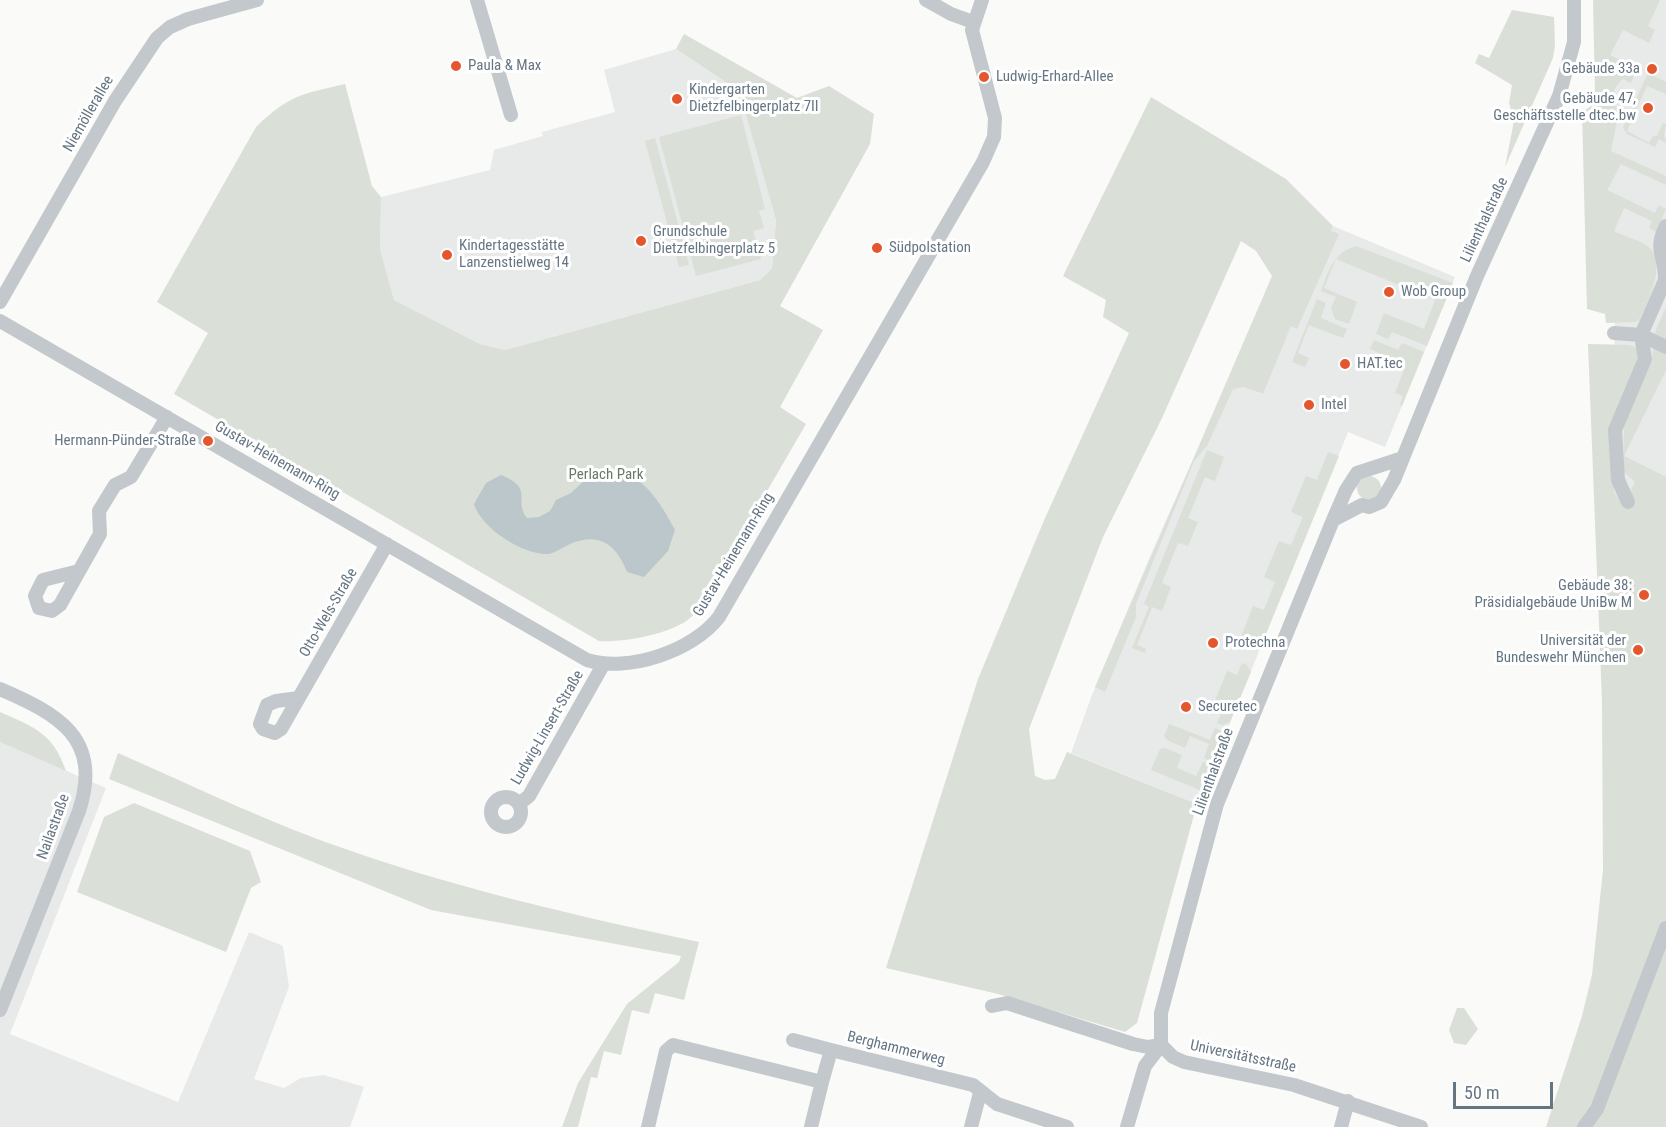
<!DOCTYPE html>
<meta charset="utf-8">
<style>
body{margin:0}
#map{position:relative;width:1666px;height:1127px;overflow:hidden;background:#fafaf8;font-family:"Roboto Condensed",sans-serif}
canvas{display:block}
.scale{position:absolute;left:1453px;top:1082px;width:100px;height:27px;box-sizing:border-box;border:3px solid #657683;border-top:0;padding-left:8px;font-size:18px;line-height:21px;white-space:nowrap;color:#657683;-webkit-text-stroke:4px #fff;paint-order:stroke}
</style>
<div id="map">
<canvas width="1666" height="1127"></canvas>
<div class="scale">50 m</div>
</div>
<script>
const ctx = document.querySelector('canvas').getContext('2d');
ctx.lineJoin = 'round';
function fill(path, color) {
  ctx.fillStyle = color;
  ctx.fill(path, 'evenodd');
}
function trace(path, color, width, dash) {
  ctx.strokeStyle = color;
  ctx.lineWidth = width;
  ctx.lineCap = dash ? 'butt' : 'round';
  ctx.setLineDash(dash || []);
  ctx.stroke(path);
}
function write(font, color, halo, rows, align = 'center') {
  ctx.font = font + ' "Roboto Condensed",sans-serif';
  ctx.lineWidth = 6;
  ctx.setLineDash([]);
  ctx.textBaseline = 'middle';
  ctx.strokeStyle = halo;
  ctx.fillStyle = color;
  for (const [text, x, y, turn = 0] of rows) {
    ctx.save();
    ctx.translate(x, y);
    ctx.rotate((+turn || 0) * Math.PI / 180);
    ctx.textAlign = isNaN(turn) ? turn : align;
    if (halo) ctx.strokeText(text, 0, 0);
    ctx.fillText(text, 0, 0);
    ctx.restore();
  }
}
fill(new Path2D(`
 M1594,0H1666V1127H1565L1600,1024L1615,322Z
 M676,49L739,91L776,220L772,268L760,280L505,350L480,344L394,300L380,249L381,197L490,170L494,150L543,136L542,132L615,112L604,70Z
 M1333,226L1455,277L1385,447L1348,432L1197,804L1071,753L1092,695L1151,554L1228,381L1262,394Z
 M0,742L106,788L10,1034L178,1102L249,932L283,946L289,987L254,1079L284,1088L301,1078L324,1075L364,1087L350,1127H0Z`), '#e8e9e9');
fill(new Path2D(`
 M1593,0H1660L1648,26L1655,30L1649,43L1623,30L1610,55L1637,68L1631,83L1623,79C1617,83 1610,95 1611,102L1619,110L1611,151L1666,176V185L1621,164L1607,190L1655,213L1659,205L1666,209L1656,232L1649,228L1652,221L1624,208L1614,231C1624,237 1643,240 1651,249C1666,267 1647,303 1639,320L1635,322L1606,323L1605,314L1587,309L1582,112L1593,105L1595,93Z
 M1512,10L1554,17L1555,45L1553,58L1505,167L1513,126V116L1509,103L1512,85L1475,63L1479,54L1489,58Z
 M684,34L797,98L829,86L874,114L870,144L780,306L823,330L780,407L806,424L702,603C699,608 695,614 690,618C672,634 622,643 599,641L174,394L208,333L157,302L256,127C289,95 302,94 345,84L372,186L381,197L380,249L394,300L480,344L505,350L760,280L772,268L776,220L739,91L676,49Z
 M1648,73L1666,82V94L1647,86L1627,131L1649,143L1653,136H1657L1663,123L1666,124L1664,134L1666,143L1659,139L1655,147L1627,134L1623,128Z
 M1151,97L1286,179L1333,226L1331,231L1339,234L1297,329L1291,326L1263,394L1243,387L1233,389L1207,446L1194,461L1136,604V617L1105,692L1095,687L1272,276L1256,251L1241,241L1162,418L1103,537L1029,729L1035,776L1045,780L1055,779L1067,752L1197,804L1137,1023L1125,1032L998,994L886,968L978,679L1045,518L1129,333L1103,317L1106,300L1063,276Z
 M741,115L765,209L759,211L764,228L753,231L761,259L696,276L659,137Z
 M655,138L689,265L679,267L645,141Z
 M1356,246L1453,283L1427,346L1392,332L1388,339L1376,334L1384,313L1424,329L1435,300L1336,259L1324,288L1357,302L1349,324L1335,319L1331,308L1336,297L1321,291C1329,270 1333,253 1356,246Z
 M1317,299L1326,303L1321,318L1347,329L1343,338L1309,325L1298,353L1309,358L1305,367L1292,362Z
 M1666,307V370L1624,456L1666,477V1127H1546L1582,1016L1592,975L1603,870L1602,701L1588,344L1630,345L1638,349L1640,360L1610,425L1614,492L1623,506L1635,482L1623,471L1624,424L1652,360L1655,332Z
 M1374,340L1398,350L1402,343L1424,352L1402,406L1400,405L1403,396L1395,393L1406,365L1370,349Z
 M1207,450L1224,457L1215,481L1205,477L1188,518L1198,522L1188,546L1178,543L1162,583L1171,587L1162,611L1152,607L1137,645L1146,649L1145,653L1132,648L1149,607L1144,604Z
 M1328,452L1339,456L1261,646L1241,637L1253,606L1264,610L1275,582L1264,577L1279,541L1291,545L1303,517L1291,512L1306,476L1317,480Z
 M1357 488a12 12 0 1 1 24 0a12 12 0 1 1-24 0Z
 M1242,663L1247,665L1251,672L1230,722L1223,725L1217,723L1222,712L1212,708L1227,671L1237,675Z
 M0,712C34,727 53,733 66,771L0,742Z
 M1169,724L1210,740L1215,728L1221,731L1224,738L1214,763L1204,758L1209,744L1190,736L1185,748L1167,740L1164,736Z
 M1165,748L1182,755L1177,768L1196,776L1203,762L1213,766L1202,791L1151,770L1160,749Z
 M118,753C196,787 273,825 354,852C467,891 582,917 699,942L684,1000L655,993L649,1014L632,1010L621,1055L604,1051L597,1078L591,1077L578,1127H562L578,1083L627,1004L679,962L681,956L431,910L109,779Z
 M134,803L250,851L261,882L251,888L226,952L77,892L104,817Z
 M1457,1008H1464L1478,1029L1466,1045L1454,1043L1449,1030Z`), '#dadfd7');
fill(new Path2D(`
 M620,472C647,479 662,506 675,530L668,551L644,577L627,572C616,544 599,532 570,544C563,547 555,553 548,554C523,555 481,528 474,504L486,483L501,475C535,489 513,499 527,518L539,517L550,511L556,500L571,493L588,477Z`), '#bbc7cb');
trace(new Path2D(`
 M477,0L511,115
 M926,0L951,14L973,22
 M0,302L115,101L157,38L170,27L188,19L257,0
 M0,321L587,660C628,673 693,651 719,617L983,162L994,137L995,118L972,30L982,0
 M1614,333L1641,335L1666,347
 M1628,502L1618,480L1615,430L1645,359L1641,335L1665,280C1666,254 1653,252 1666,226
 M1333,520L1362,505L1369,507L1381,502L1394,480L1477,276L1559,96L1574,42V0
 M79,571L43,580L35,596L39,608L52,611L60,605L100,534L99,511L115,485L131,477L167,417
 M0,689C58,714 103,738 79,811L0,1010
 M299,698L276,701L267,705L260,724L263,729L275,733L281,729L387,544
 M491 812a15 15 0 1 1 30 0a15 15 0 1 1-30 0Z
 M519,804L529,796L603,665
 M992,1006L1007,1003L1133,1044L1148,1047L1161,1045
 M793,1040L831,1050
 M1161,1045V1013L1217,804L1333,520L1346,490L1357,473L1403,458
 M1161,1045L1173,1057L1184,1062L1294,1085L1421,1127
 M648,1127L666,1051L673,1045L822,1082L831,1050L973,1085L997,1104L1067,1127
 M811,1127L822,1082
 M971,1127L980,1093
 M1127,1127L1145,1066L1161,1045
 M1341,1127L1348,1101
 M1584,1127L1597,1109L1666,928`), '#c3c8cc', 14);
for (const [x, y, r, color] of [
 [456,66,6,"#e4572e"],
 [1652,69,6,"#e4572e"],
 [984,77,6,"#e4572e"],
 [677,99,6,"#e4572e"],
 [1648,108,6,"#e4572e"],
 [641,241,6,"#e4572e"],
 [877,248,6,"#e4572e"],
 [447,255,6,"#e4572e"],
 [1389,292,6,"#e4572e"],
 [1345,364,6,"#e4572e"],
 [1309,405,6,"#e4572e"],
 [208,441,6,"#e4572e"],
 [1644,595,6,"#e4572e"],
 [1213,643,6,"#e4572e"],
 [1638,650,6,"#e4572e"],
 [1186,707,6,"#e4572e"]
]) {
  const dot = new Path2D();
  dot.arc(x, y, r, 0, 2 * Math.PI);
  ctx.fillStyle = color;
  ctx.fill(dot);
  trace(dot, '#fff', 2);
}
write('15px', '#657683', '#fff', [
 ["Paula & Max",468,66],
 ["Gebäude 33a",1640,69,"right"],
 ["Ludwig-Erhard-Allee",996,77],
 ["Kindergarten",689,90],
 ["Dietzfelbingerplatz 7II",689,107],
 ["Gebäude 47,",1636,99,"right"],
 ["Geschäftsstelle dtec.bw",1636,116,"right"],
 ["Grundschule",653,232],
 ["Dietzfelbingerplatz 5",653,249],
 ["Kindertagesstätte",459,246],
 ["Lanzenstielweg 14",459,263],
 ["Südpolstation",889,248],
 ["Wob Group",1401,292],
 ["HAT.tec",1357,364],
 ["Intel",1321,405],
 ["Hermann-Pünder-Straße",196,441,"right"],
 ["Gebäude 38:",1632,586,"right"],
 ["Präsidialgebäude UniBw M",1632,603,"right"],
 ["Universität der",1626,641,"right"],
 ["Bundeswehr München",1626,658,"right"],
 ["Protechna",1225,643],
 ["Securetec",1198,707]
], 'left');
write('15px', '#657683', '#fff', [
 ["Niemöllerallee",89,114,-60],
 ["Lilienthalstraße",1485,220,-65],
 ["Gustav-Heinemann-Ring",277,461,30],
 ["Gustav-Heinemann-Ring",734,555,-59],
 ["Otto-Wels-Straße",329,613,-60],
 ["Ludwig-Linsert-Straße",548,728,-60],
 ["Lilienthalstraße",1214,772,-70],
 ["Nailastraße",54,827,-70],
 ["Berghammerweg",896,1049,14],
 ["Universitätsstraße",1243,1057,12]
]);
write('15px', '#687a64', '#fff', [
 ["Perlach Park",606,475]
]);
</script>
